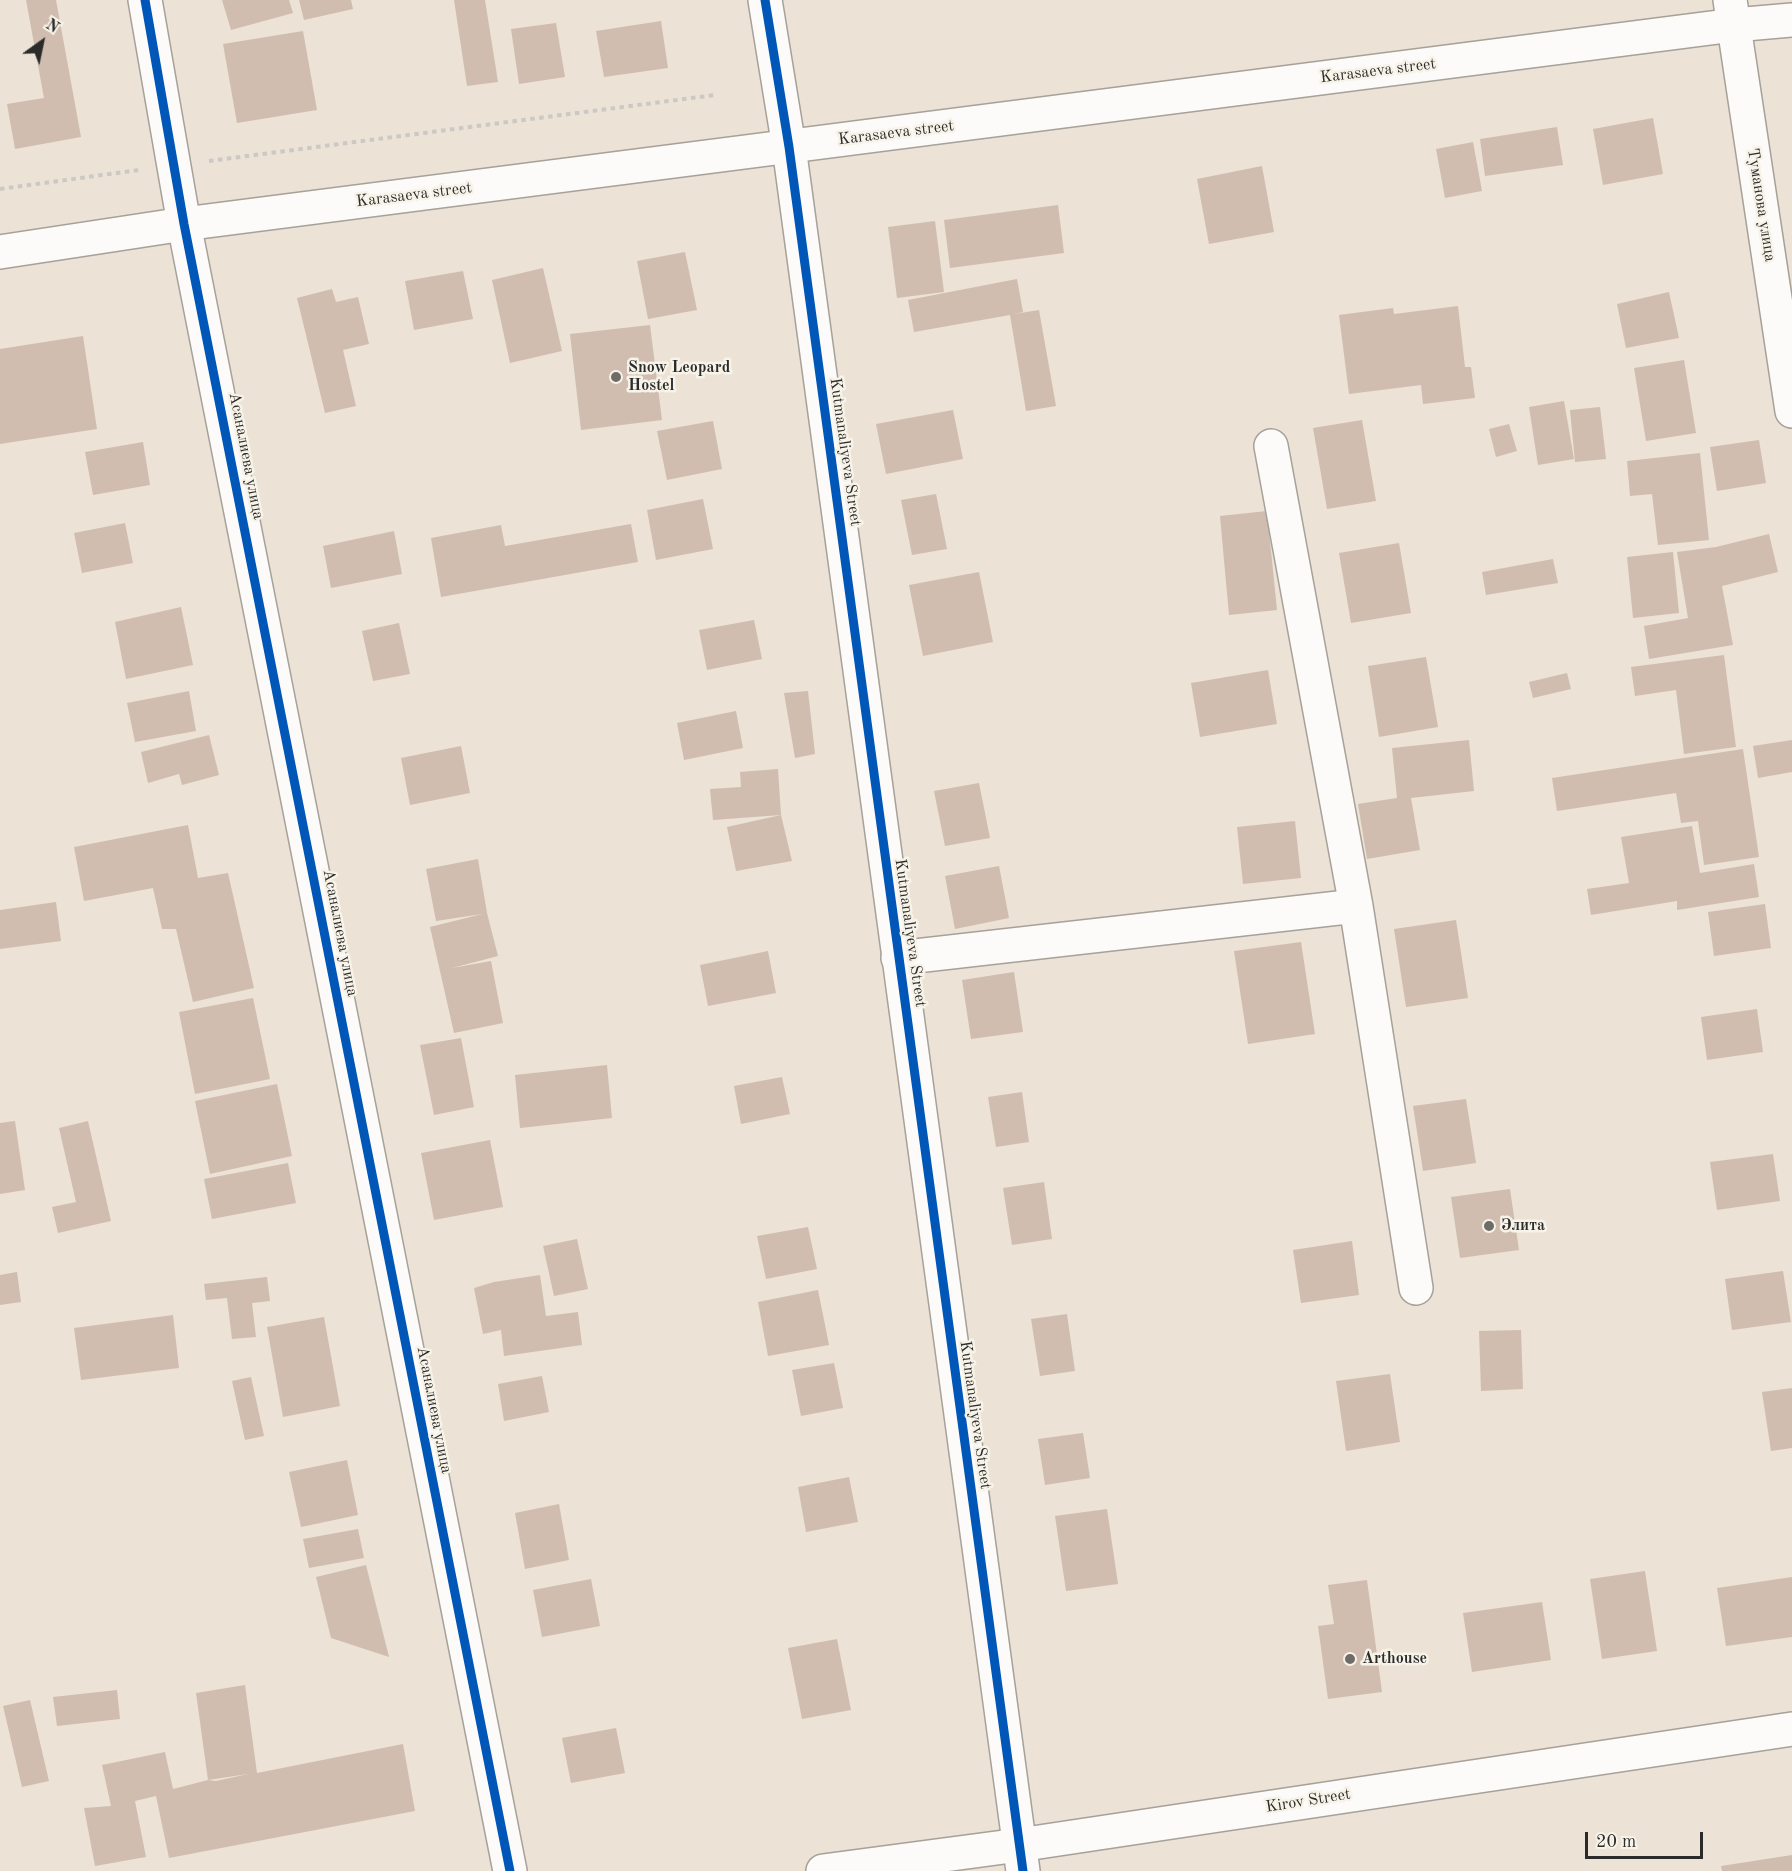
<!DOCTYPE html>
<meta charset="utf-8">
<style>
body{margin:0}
#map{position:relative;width:1792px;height:1871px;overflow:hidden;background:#ece2d5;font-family:"Old Standard TT",serif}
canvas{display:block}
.north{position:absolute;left:12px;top:12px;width:60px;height:60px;-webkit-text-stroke:4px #f7f3e8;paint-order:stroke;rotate:33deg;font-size:16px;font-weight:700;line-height:24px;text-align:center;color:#2b2b2b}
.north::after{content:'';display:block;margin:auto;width:21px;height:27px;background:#2b2b2b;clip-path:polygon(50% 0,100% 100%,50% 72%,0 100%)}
.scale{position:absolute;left:1585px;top:1832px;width:118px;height:27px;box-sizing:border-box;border:3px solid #2b2b2b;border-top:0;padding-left:8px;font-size:18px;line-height:21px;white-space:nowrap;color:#2b2b2b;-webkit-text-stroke:4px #f7f3e8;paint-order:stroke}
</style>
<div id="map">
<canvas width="1792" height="1871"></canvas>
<div class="north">N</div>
<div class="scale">20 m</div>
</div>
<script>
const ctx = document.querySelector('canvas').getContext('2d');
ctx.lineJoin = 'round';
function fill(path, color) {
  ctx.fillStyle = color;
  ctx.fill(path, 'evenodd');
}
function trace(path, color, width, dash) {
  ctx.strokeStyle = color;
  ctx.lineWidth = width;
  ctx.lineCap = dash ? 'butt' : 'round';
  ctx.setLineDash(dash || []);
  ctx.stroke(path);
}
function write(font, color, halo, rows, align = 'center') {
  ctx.font = font + ' "Old Standard TT",serif';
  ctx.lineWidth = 5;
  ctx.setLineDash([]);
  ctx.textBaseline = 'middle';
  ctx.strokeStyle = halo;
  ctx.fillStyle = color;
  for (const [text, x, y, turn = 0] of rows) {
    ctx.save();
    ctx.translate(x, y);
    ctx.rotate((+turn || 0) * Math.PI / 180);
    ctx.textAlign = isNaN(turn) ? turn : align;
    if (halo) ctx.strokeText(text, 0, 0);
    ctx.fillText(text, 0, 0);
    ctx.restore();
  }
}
fill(new Path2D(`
 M26,0H56L81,137L15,149L7,104L44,98Z
 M222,0H289L293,13L231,30Z
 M299,0H351L353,9L304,20Z
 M454,0H485L498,82L467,86Z
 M661,21L668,68L604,77L596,31Z
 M556,23L565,77L519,84L511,29Z
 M303,31L317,110L237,123L223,44Z
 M1653,118L1663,174L1603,185L1593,129Z
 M1557,127L1563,165L1485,176L1480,139Z
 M1473,142L1482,191L1445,198L1436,149Z
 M1262,166L1274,232L1209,244L1197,179Z
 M1058,205L1064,253L950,268L944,220Z
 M935,221L944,292L897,298L888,227Z
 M685,252L697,310L648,319L637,261Z
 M543,268L562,351L510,363L492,280Z
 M463,271L473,319L414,330L405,281Z
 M1017,279L1023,312L1014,314L1039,310L1056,406L1026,411L1010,315L914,332L908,300Z
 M332,289L336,302L358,297L369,344L343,350L356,406L325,413L297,298Z
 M1669,292L1679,338L1626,348L1617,304Z
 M1458,306L1465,367H1471L1475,398L1423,404L1421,385L1349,394L1339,315L1393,308L1394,314Z
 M650,325L662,420L581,430L570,334Z
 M83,336L97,429L0,444V349Z
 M1684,360L1696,433L1646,441L1634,368Z
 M1564,401L1574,459L1538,465L1529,407Z
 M1600,407L1606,459L1575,462L1570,410Z
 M953,410L963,459L886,474L876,424Z
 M1362,420L1376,501L1327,509L1313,428Z
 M713,421L722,469L667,480L657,431Z
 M1509,424L1517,451L1496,457L1489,429Z
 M1759,440L1766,483L1717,491L1710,447Z
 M143,442L150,485L93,495L85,452Z
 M1700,453L1709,540L1658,545L1652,494L1630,496L1627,461Z
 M936,494L947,549L912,555L901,500Z
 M703,499L713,549L656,560L647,510Z
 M1267,511L1277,610L1229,615L1220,516Z
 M125,523L133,563L82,573L74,533Z
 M631,524L638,562L441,597L431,538L501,525L505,546Z
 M394,531L402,574L331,588L323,546Z
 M1769,534L1778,572L1722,586L1733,645L1649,659L1644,626L1688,618L1677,552L1716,547Z
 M1399,543L1411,613L1351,623L1339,553Z
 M1673,552L1679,613L1633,618L1627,557Z
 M1553,559L1558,583L1486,595L1482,572Z
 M979,572L993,642L923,656L909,585Z
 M181,607L193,665L126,679L115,622Z
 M754,620L762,659L707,670L699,630Z
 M399,623L410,674L373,681L362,631Z
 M1724,655L1736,747L1684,754L1676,690L1635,696L1631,667Z
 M1426,657L1438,727L1379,737L1368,666Z
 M1268,670L1277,724L1200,737L1191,683Z
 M1567,673L1571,689L1533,698L1529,682Z
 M189,691L196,731L135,742L127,703Z
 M808,691L815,754L795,758L784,693Z
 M736,711L743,748L684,760L677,723Z
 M209,735L219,775L182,785L179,774L148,783L141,752Z
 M1469,740L1474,791L1411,798L1420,850L1367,859L1358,804L1397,798L1392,748Z
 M1792,740V772L1758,778L1753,746Z
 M461,746L470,793L410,805L401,758Z
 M1743,749L1759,857L1704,865L1698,821L1681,823L1676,793L1557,811L1552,778Z
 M778,769L781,815L792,861L736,871L727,827L781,815L713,820L710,789L741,787L740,772Z
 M979,783L990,838L945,846L934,791Z
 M1295,821L1301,878L1243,884L1237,827Z
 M188,825L198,878L228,873L254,988L193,1002L176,929H162L153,888L84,901L74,847Z
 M1692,826L1700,873L1754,864L1759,897L1677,910V901L1591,915L1587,889L1629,883L1621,837Z
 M478,859L487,913L498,956L452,968L491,961L503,1023L454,1033L430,927L482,914L436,921L426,869Z
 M999,866L1009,918L955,929L945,876Z
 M56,902L61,941L0,949V910Z
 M1765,904L1771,948L1714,956L1708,912Z
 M1456,920L1468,998L1406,1007L1394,929Z
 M1301,942L1315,1034L1248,1044L1234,951Z
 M768,951L776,993L708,1006L700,965Z
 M1014,972L1023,1032L971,1039L962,980Z
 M253,998L270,1079L195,1094L179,1012Z
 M1757,1009L1763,1052L1707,1060L1701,1017Z
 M461,1038L474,1107L434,1115L420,1045Z
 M607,1065L612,1118L520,1128L515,1075Z
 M782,1077L790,1114L741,1124L734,1086Z
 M277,1084L292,1156L210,1174L195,1101Z
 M1022,1092L1029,1142L996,1147L988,1097Z
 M1466,1099L1476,1163L1423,1171L1413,1106Z
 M15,1121L25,1190L0,1194V1123Z
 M88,1121L111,1221L58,1233L52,1207L76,1202L59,1128Z
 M490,1140L503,1207L434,1220L421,1153Z
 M1773,1154L1780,1201L1717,1210L1710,1162Z
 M288,1163L296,1203L212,1219L204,1179Z
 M1044,1182L1052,1239L1012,1245L1003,1188Z
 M1510,1189L1519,1250L1460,1258L1451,1197Z
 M808,1227L817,1269L766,1279L757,1236Z
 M577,1239L588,1289L554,1296L543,1246Z
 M1352,1241L1359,1295L1301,1303L1293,1250Z
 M1783,1271L1791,1322L1732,1330L1725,1279Z
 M17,1272L21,1302L0,1305V1275Z
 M540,1275L546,1316L578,1312L582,1345L504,1356L501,1330L483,1334L474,1288L494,1282Z
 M267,1277L270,1301L252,1303L256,1337L232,1339L227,1298L206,1300L204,1284Z
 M818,1290L829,1345L768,1356L758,1302Z
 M1067,1314L1075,1371L1040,1376L1031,1319Z
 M173,1315L179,1368L81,1380L74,1328Z
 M324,1317L340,1406L283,1417L267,1327Z
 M1521,1330L1523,1389L1481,1391L1479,1331Z
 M834,1363L843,1408L801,1416L792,1370Z
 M1390,1374L1400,1442L1346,1451L1336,1381Z
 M542,1376L549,1412L504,1421L498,1384Z
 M251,1377L264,1436L245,1440L232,1381Z
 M1792,1388V1448L1771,1451L1762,1392Z
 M1083,1433L1090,1478L1045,1485L1038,1439Z
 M347,1460L358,1515L301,1527L289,1472Z
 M849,1477L858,1522L806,1532L798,1487Z
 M559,1504L569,1560L525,1569L515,1513Z
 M1107,1509L1118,1584L1066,1591L1055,1516Z
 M358,1529L364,1558L309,1568L303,1539Z
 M366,1565L389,1657L331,1638L316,1577Z
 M1645,1571L1657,1651L1602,1659L1590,1579Z
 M1792,1577V1637L1726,1646L1717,1588Z
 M591,1579L600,1626L542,1637L533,1590Z
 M1367,1580L1382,1692L1328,1699L1318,1626L1334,1624L1328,1585Z
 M1542,1602L1551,1660L1472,1672L1463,1613Z
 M837,1639L851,1710L802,1719L788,1648Z
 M245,1685L257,1773L403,1744L415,1811L169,1858L156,1796L135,1801L146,1857L95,1866L84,1808L111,1806L102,1765L165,1752L173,1789L208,1780L196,1693ZM248,1774L216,1781L208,1780Z
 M117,1690L120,1719L57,1726L53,1697Z
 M30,1700L49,1781L22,1787L3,1706Z
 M616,1728L625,1773L571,1783L562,1738Z
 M1792,1855V1871H1722L1721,1866Z`), '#d0bdb0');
const minor = new Path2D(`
 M145,0L184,224L510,1871
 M765,0L789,147
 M1730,0L1792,411
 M1271,446L1356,906
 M898,958L1356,906L1416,1288
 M823,1871L1019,1845L1792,1729`);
const tertiary = new Path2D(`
 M789,147L1023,1871`);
const secondary = new Path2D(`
 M0,252L184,224L1734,25L1792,20`);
trace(minor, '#a6a199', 36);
trace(tertiary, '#a6a199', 36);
trace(secondary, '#a6a199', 36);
trace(new Path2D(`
 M209,161L715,95
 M0,189L139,170`), '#cbc8c6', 4, [4.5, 4.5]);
trace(minor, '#fcfbf9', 33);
trace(tertiary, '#fcfbf9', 33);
trace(secondary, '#fcfbf9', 33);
trace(new Path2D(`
 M145,0L184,224L510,1871
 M765,0L789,147L1023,1871`), '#0057b8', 9);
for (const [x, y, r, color] of [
 [616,377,6,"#6f6b66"],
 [1489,1226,6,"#6f6b66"],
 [1350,1659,6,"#6f6b66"]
]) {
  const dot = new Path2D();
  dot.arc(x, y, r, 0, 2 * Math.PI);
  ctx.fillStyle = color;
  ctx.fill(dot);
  trace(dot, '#f7f3e8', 2);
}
write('16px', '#2b2b2b', '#f7f3e8', [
 ["Karasaeva street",1378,71,-7],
 ["Karasaeva street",896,133,-7],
 ["Karasaeva street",414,195,-7],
 ["Туманова улица",1761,205,81],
 ["Kutmanaliyeva Street",845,452,82],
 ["Асаналиева улица",246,456,79],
 ["Асаналиева улица",340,933,79],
 ["Kutmanaliyeva Street",910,933,82],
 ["Асаналиева улица",434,1410,79],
 ["Kutmanaliyeva Street",975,1415,82],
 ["Kirov Street",1308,1801,-9]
]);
write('bold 16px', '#2b2b2b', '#f7f3e8', [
 ["Snow Leopard",628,368],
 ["Hostel",628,386],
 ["Элита",1501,1226],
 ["Arthouse",1362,1659]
], 'left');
</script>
